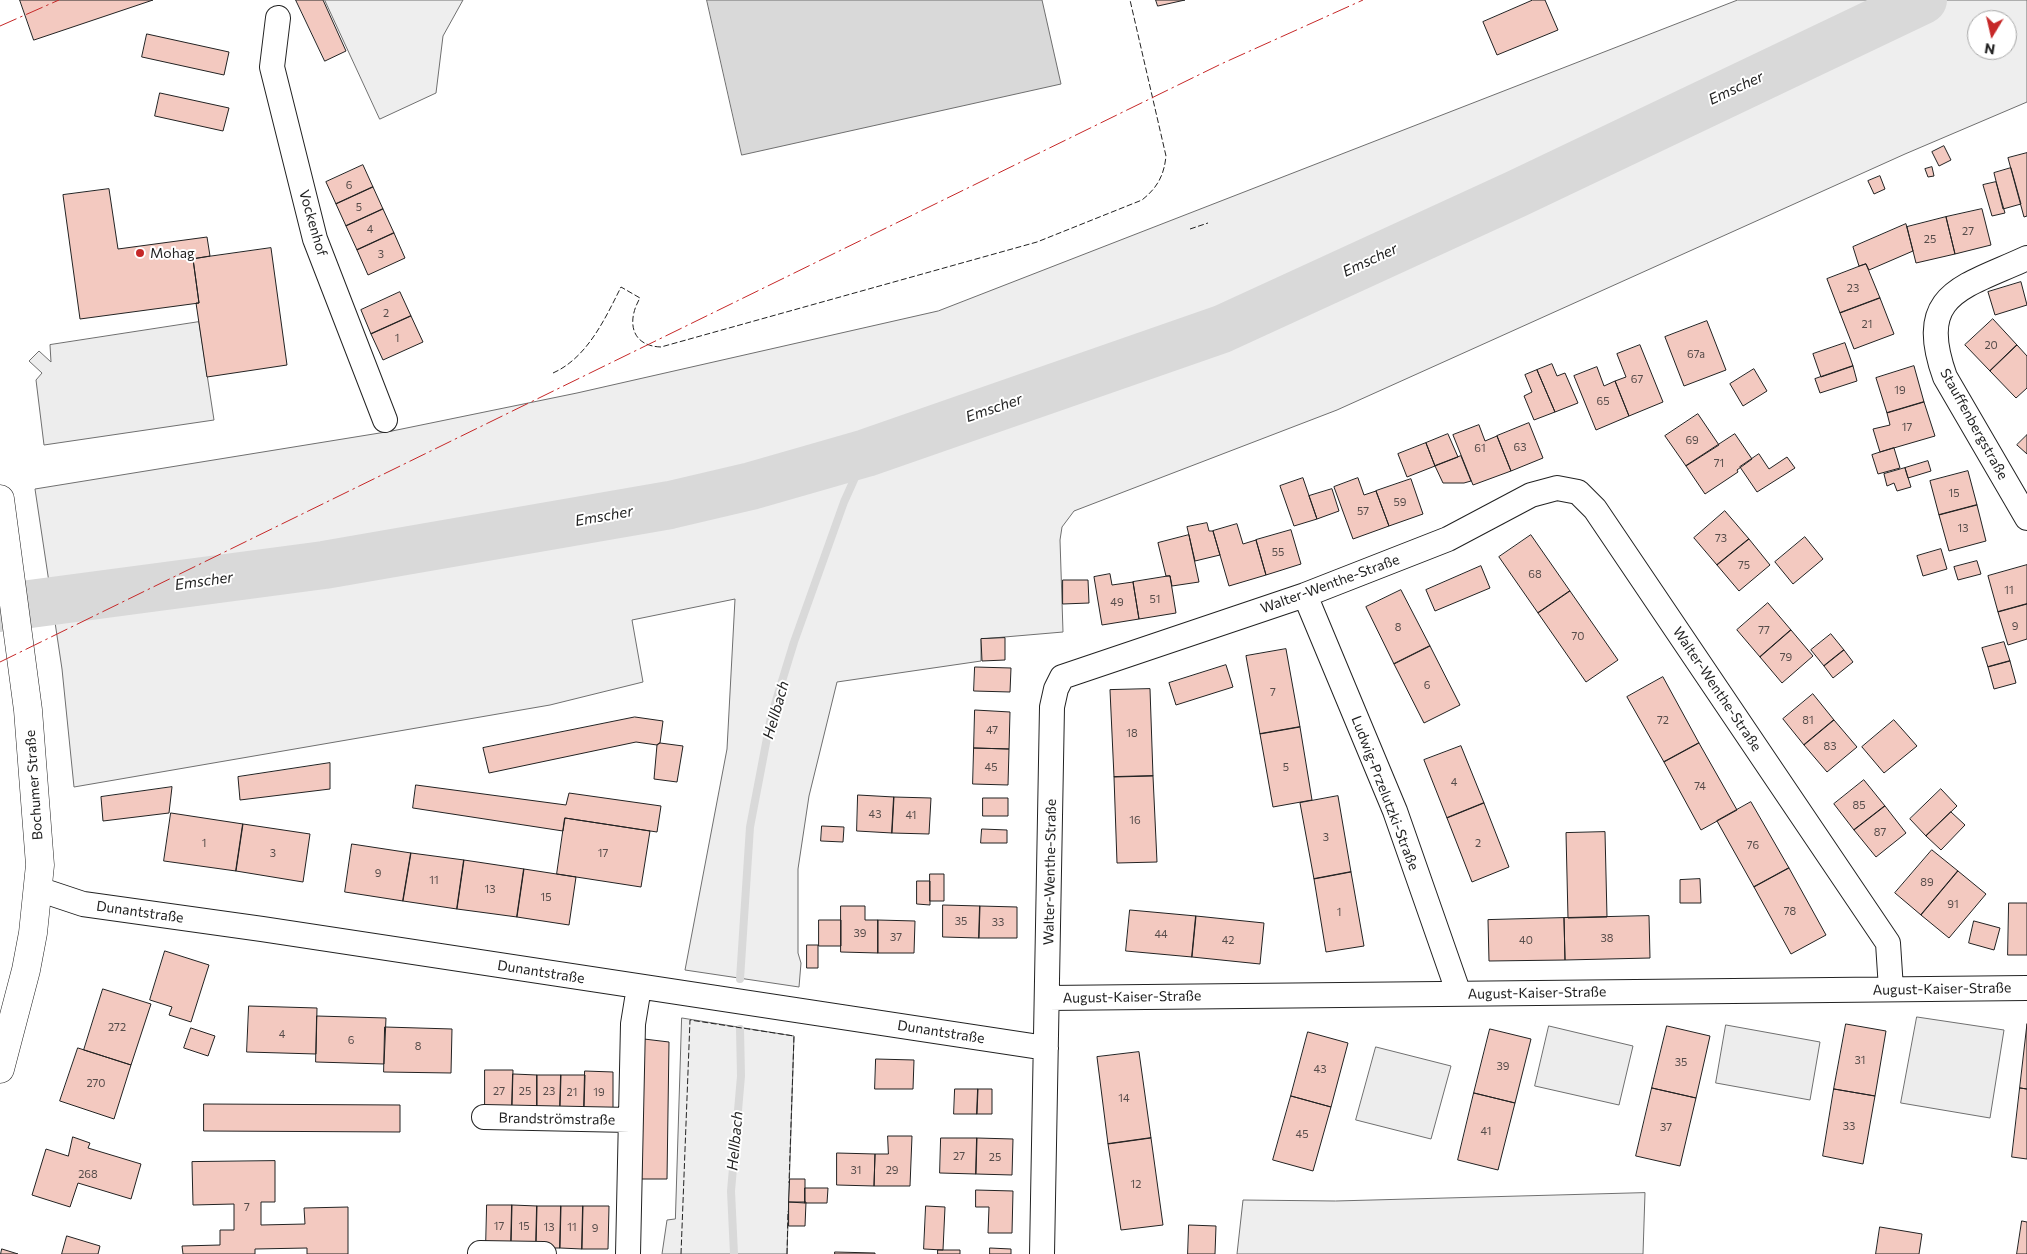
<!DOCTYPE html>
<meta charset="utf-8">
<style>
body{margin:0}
#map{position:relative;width:2027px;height:1254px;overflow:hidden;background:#fff;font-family:Commissioner,sans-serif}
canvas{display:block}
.north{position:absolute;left:1967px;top:10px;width:50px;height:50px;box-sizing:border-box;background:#fff;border:1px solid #a7a7a7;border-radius:50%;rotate:189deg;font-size:14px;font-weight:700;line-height:20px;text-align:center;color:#222}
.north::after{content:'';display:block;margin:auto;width:18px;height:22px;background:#c62828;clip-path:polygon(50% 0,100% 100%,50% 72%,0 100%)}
</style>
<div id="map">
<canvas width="2027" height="1254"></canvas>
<div class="north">N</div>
</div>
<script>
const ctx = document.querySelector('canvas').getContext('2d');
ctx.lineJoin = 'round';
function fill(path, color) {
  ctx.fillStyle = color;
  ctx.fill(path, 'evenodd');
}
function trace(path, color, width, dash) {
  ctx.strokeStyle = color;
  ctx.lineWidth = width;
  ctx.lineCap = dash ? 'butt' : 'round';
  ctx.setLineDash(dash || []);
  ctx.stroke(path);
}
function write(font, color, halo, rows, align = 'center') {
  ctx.font = font + ' Commissioner,sans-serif';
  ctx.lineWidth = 4;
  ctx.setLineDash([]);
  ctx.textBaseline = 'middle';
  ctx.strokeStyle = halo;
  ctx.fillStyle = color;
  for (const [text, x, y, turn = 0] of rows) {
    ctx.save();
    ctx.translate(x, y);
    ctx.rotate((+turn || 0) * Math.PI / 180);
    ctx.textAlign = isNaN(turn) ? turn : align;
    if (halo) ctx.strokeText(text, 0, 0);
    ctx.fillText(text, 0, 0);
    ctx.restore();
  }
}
const green = new Path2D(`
 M325,0H463L443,36L436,93L380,119Z
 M1738,0H2027V102L1905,154L1337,410L1074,511L1062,527L1060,540L1063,632L981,639V661L837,682L809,796L798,869V953L801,963L799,987L685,970L727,749L735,599L632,620L643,682L550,705L74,787L62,669L35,489L392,431L577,393L938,311ZM1977,20H2007V50H1977Z
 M682,1018L794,1036L787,1254H662L667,1220L675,1219Z
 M1645,1193L1643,1254H1237L1243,1200L1335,1201Z`);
fill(green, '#eee');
trace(green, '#6f6f6f', 1);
const parking = new Path2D(`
 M199,322L214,420L44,445L36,380L42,373L29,361L39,351L51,362L50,345Z
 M1917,1017L2004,1030L1990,1118L1901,1103Z
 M1726,1025L1820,1042L1810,1100L1716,1083Z
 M1549,1026L1633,1046L1619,1105L1535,1086Z
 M1376,1047L1451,1066L1431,1139L1356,1120Z`);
fill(parking, '#ededed');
trace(parking, '#6f6f6f', 1);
const water = new Path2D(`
 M707,0H1042L1061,84L742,155Z`);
fill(water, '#d9d9d9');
trace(water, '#6f6f6f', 1);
trace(new Path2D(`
 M740,979L750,827L771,717L794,642L844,502L866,453
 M734,1254L731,1191L741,1076L740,1029`), '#d9d9d9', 8);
trace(new Path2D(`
 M0,608L324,565L670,505L751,486L866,453L1222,329L1516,194L1923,0`), '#d9d9d9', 48);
const building = new Path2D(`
 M20,0H153L34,40Z
 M296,0H323L346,51L325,61Z
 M1156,0H1185L1158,6Z
 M1533,0H1545L1558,30L1497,55L1483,22Z
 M147,34L229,52L224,75L142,57Z
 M160,93L229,108L223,131L155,116Z
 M1944,146L1951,160L1939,166L1932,152Z
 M2027,153V216L2024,217L2008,158Z
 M363,165L373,187L336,204L326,182Z
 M1932,167L1934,176L1928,177L1925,169Z
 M2011,168L2021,204L2003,209L1994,173Z
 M1880,176L1885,189L1874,194L1868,181Z
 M1996,182L2005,213L1992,216L1983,185Z
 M373,187L383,209L346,226L336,204Z
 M109,189L118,249L207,237L210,256L193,259L199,303L80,319L63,195Z
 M383,209L394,233L357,250L346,226Z
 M1982,209L1991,245L1955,254L1946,217Z
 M1946,217L1955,254L1916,263L1907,227Z
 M1906,224L1913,251L1869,270L1866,264L1859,266L1853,247Z
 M394,233L405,258L368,275L357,250Z
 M271,248L287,365L207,377L196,303H199L193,259Z
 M1866,264L1880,298L1840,313L1827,279Z
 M2021,282L2027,305L1995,315L1988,292Z
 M400,292L411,316L371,334L361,310Z
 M1880,298L1894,334L1854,349L1840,313Z
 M411,316L423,342L383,360L371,334Z
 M1993,319L2017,345L1990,371L1965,345Z
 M1707,321L1726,370L1684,386L1665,337Z
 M1845,343L1853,366L1821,377L1813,354Z
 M1640,345L1663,402L1629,416L1615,381L1626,377L1617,354Z
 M2017,345L2027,356V388L2016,398L1990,371Z
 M1552,364L1557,376L1565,373L1578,403L1555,412L1537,370Z
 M1853,366L1857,381L1820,393L1815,379Z
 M1914,366L1924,402L1887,413L1876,378Z
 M1597,367L1604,386L1615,381L1629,416L1596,430L1574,376Z
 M1754,369L1767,391L1743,406L1730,384Z
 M1537,370L1555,412L1534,420L1524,396L1532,392L1525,375Z
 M1924,402L1935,436L1880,452L1873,429L1890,425L1887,413Z
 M1698,414L1719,445L1686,466L1665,436Z
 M1529,423L1543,458L1511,471L1497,436Z
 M1479,425L1485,441L1497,436L1511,471L1473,485L1453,435Z
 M1448,434L1458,457L1435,466L1426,443Z
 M1735,434L1752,459L1737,470L1738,472L1705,494L1686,466Z
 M2027,435V454L2017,445Z
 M1426,443L1435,466L1407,477L1398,454Z
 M1894,448L1900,468L1878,474L1872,455Z
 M1759,454L1769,469L1787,457L1795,468L1757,492L1740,467Z
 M1461,456L1471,481L1464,483H1443L1435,466Z
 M1928,461L1931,471L1908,478L1905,468Z
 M1905,468L1911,487L1897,491L1894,483L1887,486L1884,474Z
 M1968,471L1977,505L1939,515L1930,481Z
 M1303,478L1317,519L1294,526L1280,486Z
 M1358,478L1364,495L1376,491L1389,526L1353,539L1334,487Z
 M1411,479L1423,514L1389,526L1376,491Z
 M1332,489L1339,511L1317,519L1309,496Z
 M1977,505L1986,541L1949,551L1939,515Z
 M1725,511L1749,539L1717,565L1694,538Z
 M1207,523L1209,531H1213L1220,555L1195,561L1187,527Z
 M1237,524L1243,544L1256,540L1266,575L1229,586L1213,531Z
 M1291,530L1301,564L1266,575L1256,540Z
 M1189,535L1199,582L1172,586L1170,576H1166L1158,543Z
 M1531,535L1570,591L1538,613L1499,557Z
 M1805,537L1823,559L1793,584L1775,562Z
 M1749,539L1770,565L1739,591L1717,565Z
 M1941,549L1947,569L1923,576L1917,556Z
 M1977,561L1981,574L1958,580L1954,567Z
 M2027,565V604L1998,612L1988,576Z
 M1481,566L1490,588L1435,611L1426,590Z
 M1110,574L1112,585L1133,582L1139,619L1102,625L1094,577Z
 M1170,576L1176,613L1139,619L1133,582Z
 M1063,580H1088L1089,603L1063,604Z
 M1401,590L1430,646L1394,664L1366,607Z
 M1570,591L1618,660L1586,682L1538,613Z
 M1768,603L1791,630L1760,657L1737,630Z
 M2027,604V639L2008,645L1998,612Z
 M1791,630L1813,656L1782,683L1760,657Z
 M1831,634L1844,650L1824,666L1811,650Z
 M1005,638V660L982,661L981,639Z
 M2004,642L2010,661L1988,667L1982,648Z
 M1430,646L1460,705L1424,723L1394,664Z
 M1286,649L1300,727L1260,734L1246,656Z
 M1844,650L1853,662L1833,678L1824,666Z
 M2010,661L2016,683L1994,689L1988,667Z
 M1226,665L1233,687L1176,705L1169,683Z
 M975,667L1011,668L1010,692L974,691Z
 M1663,677L1699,743L1664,762L1627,697Z
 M1150,689L1153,776L1114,777L1110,690Z
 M1813,694L1834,720L1804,745L1783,719Z
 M975,710L1010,712L1009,749L974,748Z
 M635,717L663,721L660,743L657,745L636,742L489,773L483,748Z
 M1834,720L1857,747L1827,772L1804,745Z
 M1894,720L1917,746L1884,773L1862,747Z
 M1300,727L1312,800L1273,807L1260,734Z
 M660,743L683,746L677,782L654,779L657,745Z
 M1699,743L1737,810L1701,830L1664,762Z
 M1461,746L1484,803L1447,818L1424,760Z
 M974,748L1009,749L1008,785L973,784Z
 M330,763V789L240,800L238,777Z
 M1153,776L1157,862L1117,863L1114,777Z
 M1864,780L1885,806L1854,830L1834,804Z
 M416,785L566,805L569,793L661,806L657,832L565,818L563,831L413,808Z
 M172,787L169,813L103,821L101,797Z
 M1941,789L1957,806L1926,836L1910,819Z
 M858,795L894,797L892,833L857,831Z
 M1338,796L1351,872L1314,879L1300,803Z
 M894,797L931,798L929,834L892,833Z
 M983,798H1008V816H983Z
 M1751,802L1789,868L1754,887L1717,821Z
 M1484,803L1509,867L1472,882L1447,818Z
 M1885,806L1906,833L1876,857L1854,830Z
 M1951,812L1965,825L1941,850L1926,836Z
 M171,813L243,824L236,871L164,861Z
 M565,818L650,831L641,887L557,874Z
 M243,824L310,834L303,882L236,871Z
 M822,826L844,827L843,842L821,841Z
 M982,829L1007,830V843H981Z
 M1605,832L1607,917L1568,918L1566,833Z
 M352,844L411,853L403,901L345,892Z
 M1932,850L1958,871L1921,915L1895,893Z
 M411,853L464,860L457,909L403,901Z
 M464,860L524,869L517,917L457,909Z
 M1789,868L1826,935L1791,954L1754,887Z
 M524,869L576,877L569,925L517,917Z
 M1958,871L1986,894L1949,938L1921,915Z
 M1351,872L1364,946L1326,952L1314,879Z
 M930,874H944V901H930Z
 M1700,879L1701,903H1680V880Z
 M917,881H930V905L917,904Z
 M2009,903H2027V955H2008Z
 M943,905L980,906L979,938L943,937Z
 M841,906H865V920H878V953L841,952Z
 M980,906L1017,907V938H979Z
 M1130,910L1196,916L1192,957L1126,951Z
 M1196,916L1264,923L1260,964L1192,957Z
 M1649,916L1650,958L1565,960L1564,918Z
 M1564,918L1565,960L1489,961L1488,920Z
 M819,920H841V946H819Z
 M878,920L915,921L914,953H878Z
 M1974,921L2000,928L1994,950L1969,943Z
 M807,945H818V968H807Z
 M165,951L209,965L191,1022L169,1015L172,1007L150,1000Z
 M103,989L151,1004L131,1065L84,1050Z
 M249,1006L317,1008L316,1054L247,1052Z
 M317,1016L386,1018L384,1064L316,1062Z
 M1846,1024L1886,1031L1875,1096L1834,1089Z
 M2027,1024V1089L2020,1088Z
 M1667,1026L1710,1036L1696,1098L1652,1088Z
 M385,1027L452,1029L451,1073L384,1072Z
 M191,1028L215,1036L208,1056L184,1048Z
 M1490,1029L1531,1039L1515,1103L1474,1093Z
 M1308,1032L1348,1043L1331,1107L1291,1096Z
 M644,1039L669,1042L667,1179H642Z
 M78,1048L131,1065L114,1119L60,1101Z
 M1139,1052L1151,1138L1108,1144L1097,1057Z
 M876,1059L914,1060L913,1089H875Z
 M485,1070H513L512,1107H485Z
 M585,1071L613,1072V1109H584Z
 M513,1074L537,1075V1108L512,1107Z
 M537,1075H561L560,1108H537Z
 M561,1075H585L584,1109L560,1108Z
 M1652,1088L1696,1098L1680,1166L1636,1156Z
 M2020,1088L2027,1089V1159L2012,1157Z
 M955,1089H978L977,1114H954Z
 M978,1089H992V1114H977Z
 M1834,1089L1875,1096L1863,1164L1823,1156Z
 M1474,1093L1515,1103L1498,1170L1458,1160Z
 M1291,1096L1331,1107L1313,1171L1273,1160Z
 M204,1104L400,1105V1132L204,1131Z
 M888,1136H912L910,1186H874L875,1154H888Z
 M73,1137L90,1143L88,1148L141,1164L131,1199L78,1183L70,1207L32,1195L46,1149L68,1156Z
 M941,1138H977L976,1174L940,1173Z
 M977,1138L1013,1139L1012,1175L976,1174Z
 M1151,1138L1163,1225L1121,1230L1108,1144Z
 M837,1153L875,1154L874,1186L837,1185Z
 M275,1161V1202H261V1225L305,1224L304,1208L348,1207V1254H307V1248L255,1249V1254H183L182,1246L220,1245V1230H234V1204L193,1205L192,1162Z
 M790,1179H805V1203L789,1202Z
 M805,1188H828L827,1203H805Z
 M976,1190L1013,1191L1012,1233H988L989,1207H976Z
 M789,1202H806L805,1226H789Z
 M487,1205H512L511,1247H486Z
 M512,1205L537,1206L536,1248L511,1247Z
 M537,1206H561L560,1248H536Z
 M561,1206H583L582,1249L560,1248Z
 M583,1206H609L608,1249H582Z
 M926,1206L945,1207L943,1250L924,1249Z
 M2022,1221L2027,1222V1254H2017Z
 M1189,1225L1216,1226L1215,1254H1188Z
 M1880,1227L1922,1234L1919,1254H1876Z
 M67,1236L100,1246L98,1254H62Z
 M990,1248L1011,1249V1254H990Z
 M2,1249L18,1254H1Z
 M938,1250H960V1254H938Z
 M835,1252L875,1253V1254H835Z`);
fill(building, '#f3c9c0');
trace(building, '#222', 1);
const street = new Path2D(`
 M278,18L272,67L315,239L385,420
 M2027,258C1962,288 1915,293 1945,377L2027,518
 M1305,595L1395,811L1459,994
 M38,889L83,904L262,929L1046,1048
 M1048,998L2027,988
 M484,1117L630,1120
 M480,1253L544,1254
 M628,1254L633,1024L639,987
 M1042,1254L1052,707L1056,689L1062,677L1305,595L1448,539L1531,495L1557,488L1578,492L1595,509L1888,943L1891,989`);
const secondary = new Path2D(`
 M0,499L28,710L40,865L33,933L26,970L0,1069`);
trace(street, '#222', 26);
trace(secondary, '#222', 29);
trace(street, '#fff', 24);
trace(secondary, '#fff', 28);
trace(new Path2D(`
 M1190,229L1208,223
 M553,373C587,358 605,319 621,287L640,298C627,320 630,346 661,347L1037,242L1142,200C1157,188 1164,176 1166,156L1130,0
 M681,1254L690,1020L794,1036L789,1183
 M787,1254L788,1211`), '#222', 1, [6, 2.5]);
trace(new Path2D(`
 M0,26L59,0
 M0,662L1221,64L1363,0`), '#c62828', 1, [18, 4, 2.5, 4]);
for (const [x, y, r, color] of [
 [140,253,5,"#c62828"]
]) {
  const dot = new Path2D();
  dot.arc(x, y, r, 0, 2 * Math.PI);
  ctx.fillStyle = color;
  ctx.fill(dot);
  trace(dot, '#fff', 2);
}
write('11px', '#564c4a', null, [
 ["6",349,185],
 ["5",359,207],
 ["4",370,229],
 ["27",1968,231],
 ["25",1930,239],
 ["3",381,254],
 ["23",1853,288],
 ["2",386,313],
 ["21",1867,324],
 ["1",397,338],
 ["20",1991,345],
 ["67a",1696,354],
 ["67",1637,379],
 ["19",1900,390],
 ["65",1603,401],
 ["17",1907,427],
 ["69",1692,440],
 ["63",1520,447],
 ["61",1480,448],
 ["71",1719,463],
 ["15",1954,493],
 ["59",1400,502],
 ["57",1363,511],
 ["13",1963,528],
 ["73",1721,538],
 ["55",1278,552],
 ["75",1744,565],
 ["68",1535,574],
 ["11",2009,590],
 ["51",1155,599],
 ["49",1117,602],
 ["9",2015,626],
 ["8",1398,627],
 ["77",1764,630],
 ["70",1578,636],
 ["79",1786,657],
 ["6",1427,685],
 ["7",1273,692],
 ["72",1663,720],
 ["81",1808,720],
 ["47",992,730],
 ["18",1132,733],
 ["83",1830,746],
 ["45",991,767],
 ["5",1286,767],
 ["4",1454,782],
 ["74",1700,786],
 ["85",1859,805],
 ["43",875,814],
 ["41",911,815],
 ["16",1135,820],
 ["87",1880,832],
 ["3",1326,837],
 ["1",204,843],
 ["2",1478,843],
 ["76",1753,845],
 ["3",273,853],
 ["17",603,853],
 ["9",378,873],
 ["11",434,880],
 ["89",1927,882],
 ["13",490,889],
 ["15",546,897],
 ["91",1953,904],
 ["78",1790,911],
 ["1",1339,912],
 ["35",961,921],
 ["33",998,922],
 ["39",860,933],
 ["44",1161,934],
 ["37",896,937],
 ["38",1607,938],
 ["42",1228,940],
 ["40",1526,940],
 ["272",117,1027],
 ["4",282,1034],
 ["6",351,1040],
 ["8",418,1046],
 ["31",1860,1060],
 ["35",1681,1062],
 ["39",1503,1066],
 ["43",1320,1069],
 ["270",96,1083],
 ["27",499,1091],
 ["25",525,1091],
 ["23",549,1091],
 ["21",572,1092],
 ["19",599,1092],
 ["14",1124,1098],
 ["33",1849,1126],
 ["37",1666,1127],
 ["41",1486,1131],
 ["45",1302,1134],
 ["27",959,1156],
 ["25",995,1157],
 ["31",856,1170],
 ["29",892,1170],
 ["268",88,1174],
 ["12",1136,1184],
 ["7",247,1207],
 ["17",499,1226],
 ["15",524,1226],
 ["13",549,1227],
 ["11",572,1227],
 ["9",595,1228]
]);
write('14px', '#222', '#fff', [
 ["Vockenhof",313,223,74],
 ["Stauffenbergstraße",1974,424,61],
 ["Walter-Wenthe-Straße",1330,584,-20],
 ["Walter-Wenthe-Straße",1717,689,56],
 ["Bochumer Straße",34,785,-94],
 ["Ludwig-Przelutzki-Straße",1385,793,69],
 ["Walter-Wenthe-Straße",1050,872,-89],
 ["Dunantstraße",140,912,8],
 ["Dunantstraße",541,972,9],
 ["August-Kaiser-Straße",1942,989,-1],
 ["August-Kaiser-Straße",1537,993,-1],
 ["August-Kaiser-Straße",1132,997,-1],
 ["Dunantstraße",941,1032,9],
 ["Brandströmstraße",557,1119,1]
]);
write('14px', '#222', '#fff', [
 ["Mohag",150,253]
], 'left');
write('italic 15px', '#222', '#fff', [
 ["Emscher",1736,88,-25],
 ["Emscher",1370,260,-25],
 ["Emscher",994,408,-19],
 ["Emscher",604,516,-10],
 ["Emscher",204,581,-8],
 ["Hellbach",776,710,-74],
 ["Hellbach",735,1141,-85]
]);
</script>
